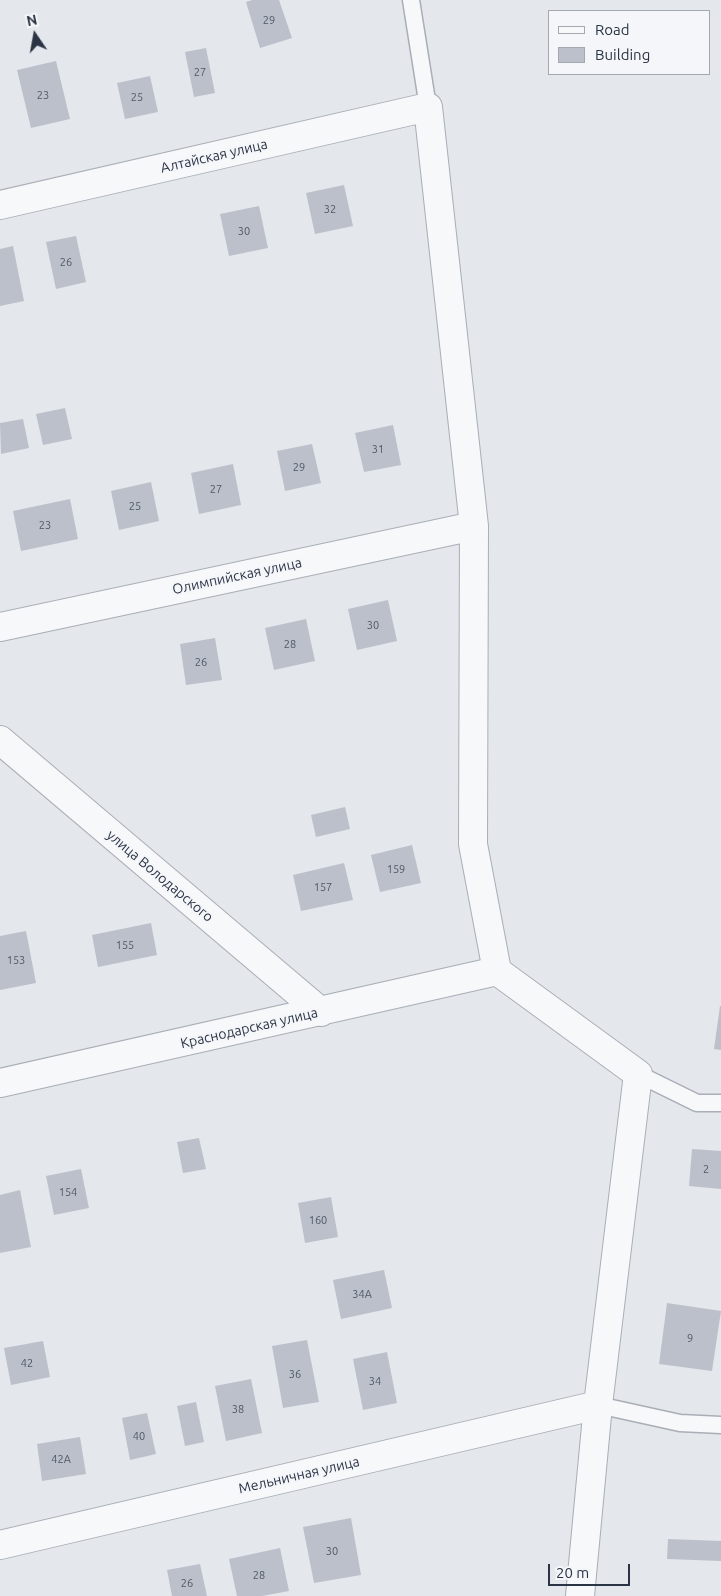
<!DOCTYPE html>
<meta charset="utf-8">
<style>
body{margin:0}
#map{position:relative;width:721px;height:1596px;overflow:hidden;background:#e4e7ec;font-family:Ubuntu,sans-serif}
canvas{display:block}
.legend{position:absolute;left:548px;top:10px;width:162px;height:65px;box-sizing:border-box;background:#f4f6f9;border:1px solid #a4a8b1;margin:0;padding:6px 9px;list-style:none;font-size:15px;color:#2b3445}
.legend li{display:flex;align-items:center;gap:10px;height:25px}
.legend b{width:25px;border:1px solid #a4a8b1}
.north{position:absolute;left:10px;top:10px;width:50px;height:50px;-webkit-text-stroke:4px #f4f6f9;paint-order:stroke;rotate:348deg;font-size:14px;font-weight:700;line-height:20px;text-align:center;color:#2b3445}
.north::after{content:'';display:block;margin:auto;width:18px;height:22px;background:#2b3445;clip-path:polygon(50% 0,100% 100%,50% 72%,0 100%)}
.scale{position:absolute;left:548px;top:1564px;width:82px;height:22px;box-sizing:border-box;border:2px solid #2b3445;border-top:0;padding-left:6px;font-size:15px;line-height:18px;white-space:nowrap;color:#2b3445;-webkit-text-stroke:4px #f4f6f9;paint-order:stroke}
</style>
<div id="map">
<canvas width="721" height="1596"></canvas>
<ul class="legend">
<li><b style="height:6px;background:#f7f8fa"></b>Road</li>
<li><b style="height:14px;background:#bbc0ca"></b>Building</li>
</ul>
<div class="north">N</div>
<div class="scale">20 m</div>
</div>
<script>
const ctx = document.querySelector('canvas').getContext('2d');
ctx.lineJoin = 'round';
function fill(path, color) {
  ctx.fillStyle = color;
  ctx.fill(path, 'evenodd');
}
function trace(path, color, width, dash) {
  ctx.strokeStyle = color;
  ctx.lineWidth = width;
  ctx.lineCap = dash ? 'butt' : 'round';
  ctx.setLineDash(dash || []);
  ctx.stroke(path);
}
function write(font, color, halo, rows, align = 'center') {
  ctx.font = font + ' Ubuntu,sans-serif';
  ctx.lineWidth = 4;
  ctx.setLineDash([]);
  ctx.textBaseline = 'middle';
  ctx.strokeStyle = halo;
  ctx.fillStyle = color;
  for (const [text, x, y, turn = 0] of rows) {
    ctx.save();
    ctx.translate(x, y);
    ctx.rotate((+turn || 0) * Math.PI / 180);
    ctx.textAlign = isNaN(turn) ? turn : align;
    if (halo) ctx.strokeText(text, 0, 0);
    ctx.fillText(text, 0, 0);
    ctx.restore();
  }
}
fill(new Path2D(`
 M252,0H279L292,38L260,48L246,2Z
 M206,48L215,93L194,97L185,52Z
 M56,61L70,119L31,128L17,70Z
 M150,76L158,112L125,119L117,83Z
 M344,185L353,226L315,234L306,193Z
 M259,206L268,248L229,256L220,214Z
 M76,236L86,282L56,289L46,242Z
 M13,246L24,301L0,306V249Z
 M65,408L72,439L43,445L36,414Z
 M23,419L29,448L1,454L0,423Z
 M393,425L401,465L364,472L355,433Z
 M312,444L321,483L285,491L277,451Z
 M233,464L241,505L199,514L191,473Z
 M151,482L159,521L119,530L111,491Z
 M70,499L78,539L21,551L13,511Z
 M388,600L397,641L357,650L348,609Z
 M306,619L315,661L274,670L265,628Z
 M215,638L222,680L186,685L180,644Z
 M345,807L350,829L316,837L311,815Z
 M412,845L421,883L380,892L371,855Z
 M344,863L353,900L301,911L293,875Z
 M151,923L157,955L98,967L92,935Z
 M26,931L36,983L0,990V936Z
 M720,1006H721V1050L714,1049Z
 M199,1138L206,1169L183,1173L177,1142Z
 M692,1149L721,1151V1189L689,1186Z
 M81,1169L89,1208L54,1215L46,1176Z
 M20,1190L31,1247L0,1253V1195Z
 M331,1197L338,1237L305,1243L298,1203Z
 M384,1270L392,1308L341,1319L333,1280Z
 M667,1303L721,1311L712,1371L659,1364Z
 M307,1340L319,1402L283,1408L272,1346Z
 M43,1341L50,1377L11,1385L4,1348Z
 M387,1352L397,1403L363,1410L353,1359Z
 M251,1379L262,1433L226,1441L215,1386Z
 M196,1402L204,1442L185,1446L177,1406Z
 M147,1413L156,1454L130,1460L122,1418Z
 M80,1437L86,1474L42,1481L37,1444Z
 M351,1518L361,1575L314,1583L303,1527Z
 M668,1539L721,1541V1561L667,1559Z
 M280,1548L289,1591L262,1596H237L229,1559Z
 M200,1564L207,1596H172L167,1570Z`), '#bbc0ca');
const lane = new Path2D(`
 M411,0L428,107
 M638,1074L697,1103H721
 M598,1405L680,1423L721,1425`);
const street = new Path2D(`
 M0,205L428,107L474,526L473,844L497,971L638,1074L598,1405L580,1596
 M0,627L474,526
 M0,740L321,1012
 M0,1083L497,971
 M0,1545L598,1405`);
trace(lane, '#a9aeb7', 19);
trace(street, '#a9aeb7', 30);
trace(lane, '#f7f8fa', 16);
trace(street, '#f7f8fa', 28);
write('11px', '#4f5766', null, [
 ["29",269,20],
 ["27",200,72],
 ["23",43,95],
 ["25",137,97],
 ["32",330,209],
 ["30",244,231],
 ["26",66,262],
 ["31",378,449],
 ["29",299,467],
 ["27",216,489],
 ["25",135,506],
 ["23",45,525],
 ["30",373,625],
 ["28",290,644],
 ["26",201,662],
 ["159",396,869],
 ["157",323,887],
 ["155",125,945],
 ["153",16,960],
 ["2",706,1169],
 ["154",68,1192],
 ["160",318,1220],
 ["34А",362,1294],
 ["9",690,1338],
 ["42",27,1363],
 ["36",295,1374],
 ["34",375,1381],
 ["38",238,1409],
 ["40",139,1436],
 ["42А",61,1459],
 ["30",332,1551],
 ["28",259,1575],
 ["26",187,1583]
]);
write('14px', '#2b3445', '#f4f6f9', [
 ["Алтайская улица",214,156,-13],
 ["Олимпийская улица",237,576,-12],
 ["улица Володарского",160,876,40],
 ["Краснодарская улица",249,1028,-13],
 ["Мельничная улица",299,1475,-13]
]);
</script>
